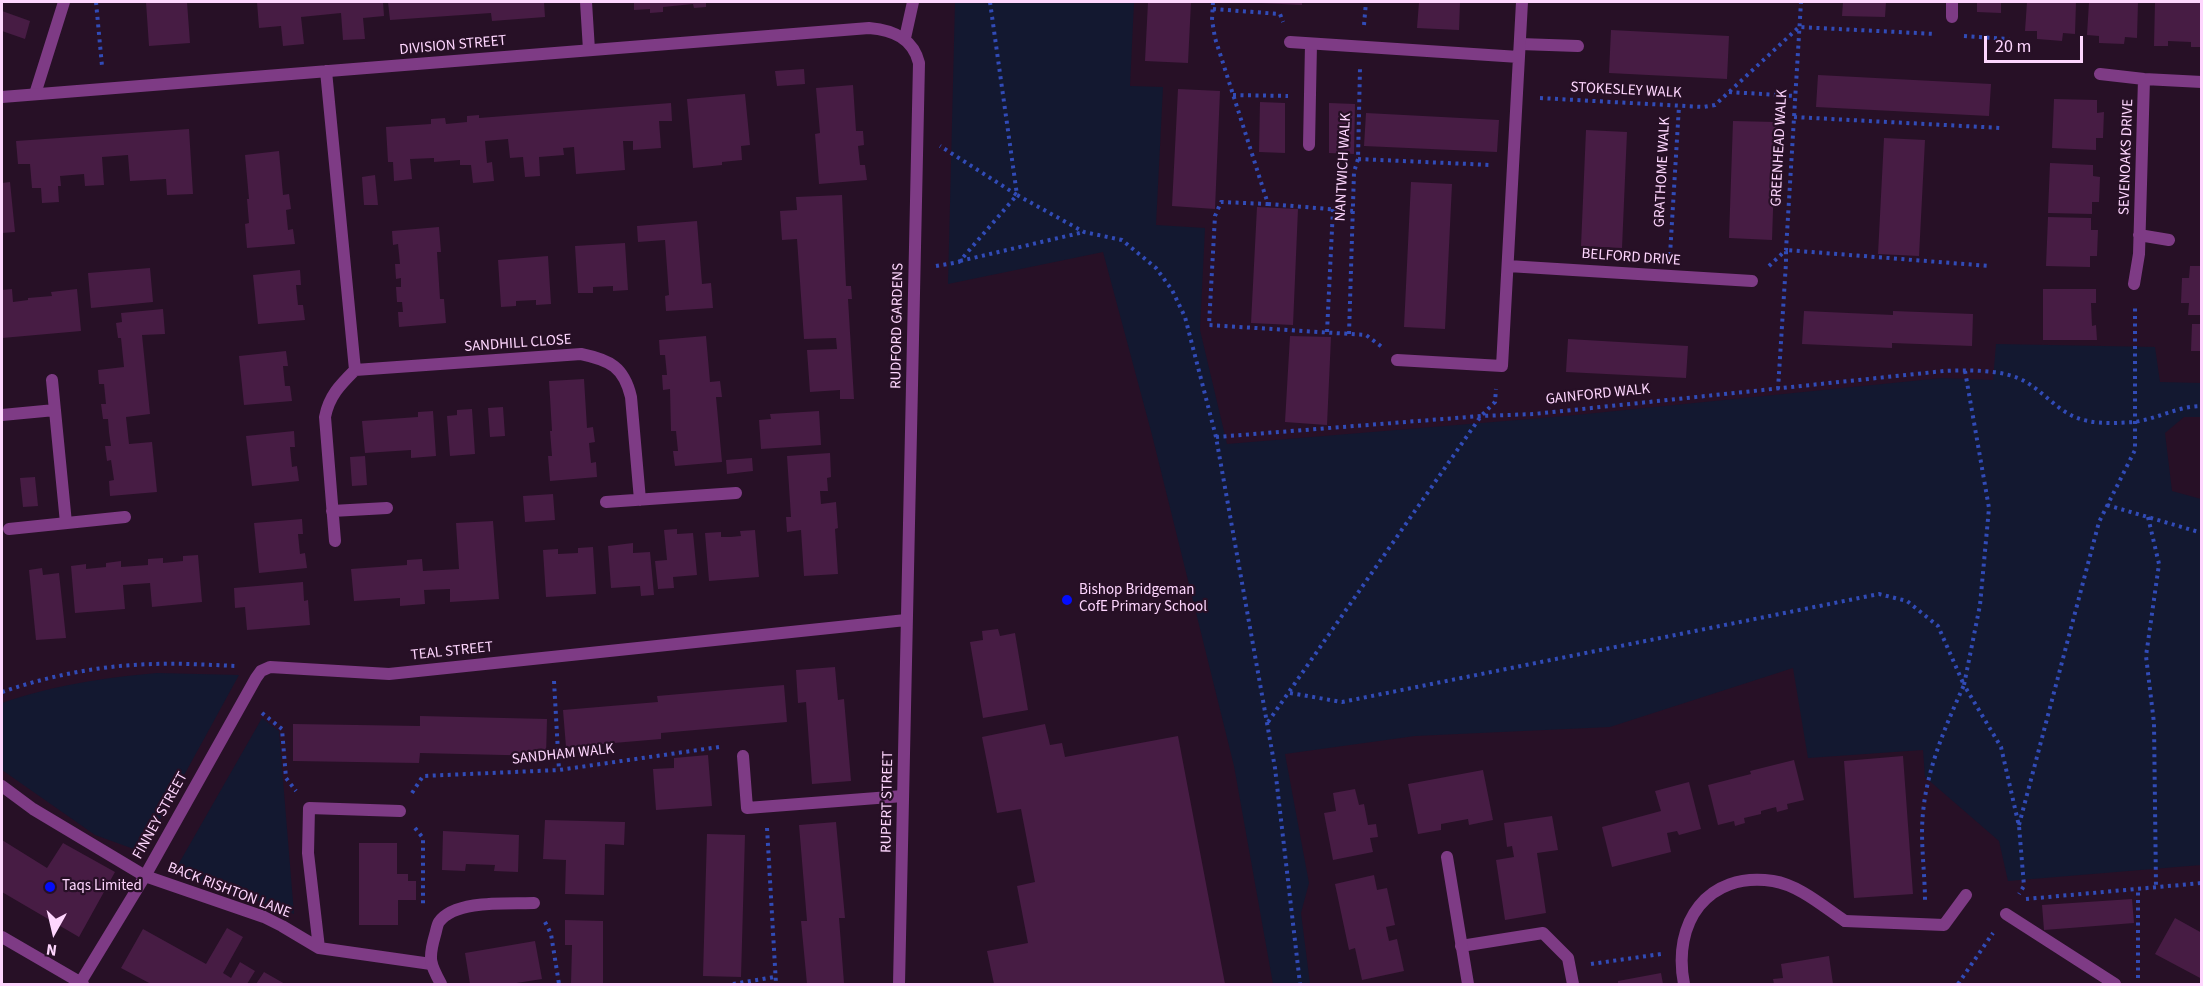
<!DOCTYPE html>
<style>
body{margin:0}
#map{position:relative;width:2203px;height:986px;overflow:hidden;background:#271026;font-family:"Source Sans 3",sans-serif}
canvas{display:block}
.frame{position:absolute;inset:0;border:3px solid #fed6fe;pointer-events:none}
.north{position:absolute;left:24px;top:902px;width:60px;height:60px;-webkit-text-stroke:4px #271026;paint-order:stroke;rotate:188deg;font-size:16px;font-weight:700;line-height:24px;text-align:center;color:#fed6fe}
.north::after{content:'';display:block;margin:auto;width:21px;height:27px;background:#fed6fe;clip-path:polygon(50% 0,100% 100%,50% 72%,0 100%)}
.scale{position:absolute;left:1984px;top:36px;width:99px;height:27px;box-sizing:border-box;border:3px solid #fed6fe;border-top:0;padding-left:8px;font-size:18px;line-height:21px;white-space:nowrap;color:#fed6fe;-webkit-text-stroke:4px #271026;paint-order:stroke}
</style>
<div id="map">
<canvas width="2203" height="986"></canvas>
<div class="frame"></div>
<div class="north">N</div>
<div class="scale">20 m</div>
</div>
<script>
const ctx = document.querySelector('canvas').getContext('2d');
ctx.lineJoin = 'round';
function fill(path, color) {
  ctx.fillStyle = color;
  ctx.fill(path, 'evenodd');
}
function trace(path, color, width, dash) {
  ctx.strokeStyle = color;
  ctx.lineWidth = width;
  ctx.lineCap = dash ? 'butt' : 'round';
  ctx.setLineDash(dash || []);
  ctx.stroke(path);
}
function write(font, color, halo, rows, align = 'center') {
  ctx.font = font + ' "Source Sans 3",sans-serif';
  ctx.lineWidth = 4.5;
  ctx.setLineDash([]);
  ctx.textBaseline = 'middle';
  ctx.strokeStyle = halo;
  ctx.fillStyle = color;
  for (const [text, x, y, turn = 0] of rows) {
    ctx.save();
    ctx.translate(x, y);
    ctx.rotate((+turn || 0) * Math.PI / 180);
    ctx.textAlign = isNaN(turn) ? turn : align;
    if (halo) ctx.strokeText(text, 0, 0);
    ctx.fillText(text, 0, 0);
    ctx.restore();
  }
}
fill(new Path2D(`
 M955,2H1134L1130,86L1163,87L1156,225L1205,228L1200,330L1227,444L1566,416L1942,378L1993,380L1996,344L2155,347L2160,382L2201,383V417H2184L2165,433L2172,491L2201,499V865L2008,881L1999,841L1925,777L1923,750L1808,758L1793,668L1610,727L1415,736L1285,754L1309,883L1301,913L1310,984H1273L1234,766L1152,435L1103,252L948,284Z
 M157,673L239,675L142,852L95,835L2,770V703C54,685 102,678 157,673Z
 M262,718L279,731L294,914L174,872Z`), '#131830');
fill(new Path2D(`
 M146,2H187L190,43L149,46Z
 M257,2H383L384,16L363,18L365,39L343,40L341,13L301,17L304,44L283,46L281,26L259,28Z
 M388,2H544L545,17L492,21L491,13L390,20Z
 M634,2H706V7L694,8L693,4L663,7V12L650,13V9L634,10Z
 M1148,2H1191L1188,63L1145,61Z
 M1261,2H1302V5L1261,3Z
 M1419,2H1460L1459,30L1417,28Z
 M1843,2H1886L1885,17L1842,16Z
 M1977,2H2001V13L1977,12Z
 M2027,2H2076L2075,34L2063,33L2062,41L2050,40L2037,39V31H2025Z
 M2089,2H2138L2137,38L2125,37L2124,44L2099,43V36L2087,35Z
 M2155,2H2202V47H2191V42L2168,41V46H2154Z
 M2,11L30,21L25,39L2,31Z
 M1611,30L1729,36L1727,79L1609,73Z
 M804,69L805,84L777,86L775,71Z
 M1818,75L1991,84L1989,116L1816,107Z
 M853,85L856,131H863L864,145L858,146L860,165H865L867,180L819,184L815,134L820,133L816,88Z
 M1178,89L1220,91L1215,209L1172,206Z
 M745,94L750,145L741,146L742,160L722,162V165L693,168L687,99Z
 M2054,99L2097,100V113L2104,112L2103,138H2096V150L2052,148Z
 M1260,102L1285,103V153L1259,152Z
 M671,103L672,121H659L661,148L633,150V141H623L625,170L576,174L574,147L563,148L564,155L539,157L540,176L525,177L523,157L510,158L508,139L485,141L487,163L492,162L494,181L473,183L471,165H460V160L434,162V158L410,159L412,179L394,181L393,162H388L386,127L431,124V119L445,118L446,124L467,122V116L479,115V118Z
 M1329,103L1355,104L1354,154L1329,153Z
 M1366,113L1499,120L1497,152L1364,146Z
 M1733,121L1776,122L1772,240L1729,238Z
 M189,129L193,194L167,195L166,179L130,181L128,155L102,157L104,185L85,186L84,174L60,176L61,186H58L59,202L42,203L41,188H32L30,164H18L16,141Z
 M1586,130L1627,132L1622,248L1581,246Z
 M1884,138L1925,140L1919,256L1878,254Z
 M279,151L283,195L289,194L291,209L286,210L288,230L293,229L295,244L247,248L245,224L249,223L247,199H249L245,155Z
 M2050,163L2093,165V176L2100,177L2099,202H2092V214L2048,213Z
 M375,175L378,205H364L362,177Z
 M10,182L15,232L2,233V183Z
 M1411,182L1452,184L1445,329L1404,327Z
 M842,195L846,286H851L852,299H848L854,399H840V390L810,392L807,350L837,349L836,338L804,339L797,239L782,240L780,211L797,210L796,197Z
 M1257,207L1298,209L1293,325L1251,323Z
 M2048,217L2091,218V230H2098L2097,256H2090V267L2046,266Z
 M697,221L702,284L711,283L713,308L666,311L665,296L669,295L665,240L638,242L637,226Z
 M439,227L441,252H437L440,299H444L446,323L399,327L398,312H403L402,302H397L396,287H401V278L396,279L395,264H400L398,244L393,245L392,231Z
 M625,243L628,290L613,291V286L593,287V293H578L575,246Z
 M548,256L551,304L536,305V300L516,301V306L501,307L498,260Z
 M2190,266H2202V315H2188L2189,303H2181L2182,278H2189Z
 M150,268L153,302L91,308L88,273Z
 M300,270L301,285H296L298,305H303L305,320L258,324L253,275Z
 M12,289L13,302L28,300V298L52,296L51,292L77,289L81,331L2,338V290Z
 M2043,289H2096V303H2091L2092,326L2096,325L2097,340H2043Z
 M163,309L165,334L142,335L150,414L126,417L129,444L152,442L157,492L110,496L109,481L114,480L111,460L107,461L105,446H111L109,432L108,419H103L101,404H106L104,384H99L98,370L124,367L121,338H118L116,323L122,322L121,313Z
 M1804,311L1893,315V311L1973,314L1972,346L1892,343V348L1802,344Z
 M2192,324H2202V351H2191Z
 M706,336L710,382L720,381L722,397H716L722,462L675,466L673,451H678L676,431H671L670,389L663,390L662,375H667L665,355H660L659,340Z
 M1290,336L1331,337L1327,425L1285,422Z
 M1568,339L1688,346L1686,378L1566,372Z
 M286,351L288,366H283L285,386H290L292,401L244,405L239,356Z
 M584,379L587,428L593,427L595,442L589,443L591,463L596,462L597,477L550,481L548,456H552L550,431H552L549,381Z
 M503,407L505,436L490,437L488,408Z
 M472,409L475,454L450,456L447,416L457,415V410Z
 M433,411L436,456L411,458V450L365,453L362,421L418,417V412Z
 M819,411L821,445L761,449L759,420L771,419L770,414Z
 M294,431L295,447H290L292,467L297,466L299,481L252,486L246,436Z
 M830,453L831,477L827,478L828,491H820L821,504L836,502L838,528L835,529L838,574L804,576L801,530L787,532L786,517H791L787,456Z
 M365,456L367,485L352,486L350,457Z
 M752,458L753,471L727,474L726,460Z
 M35,477L38,506L23,507L20,478Z
 M553,494L555,520L525,522L523,496Z
 M302,519L303,534H298L300,554L305,553L307,568L259,573L254,523Z
 M493,521L499,599L450,602V589L424,590L425,604L400,606V598L354,601L351,569L407,565V560L422,559L423,571L459,569L456,523Z
 M677,529V534L693,533L697,575L673,577L674,588L658,589L655,561L667,560L664,530Z
 M755,530L759,577L709,581L705,533L721,532V537H731L741,536L740,531Z
 M633,543V553L650,552L654,595L641,596L640,586L611,588L608,546Z
 M593,547L596,594L546,597L543,550L558,549V554L578,553V548Z
 M198,555L202,602L152,607L150,583L136,584L123,585L125,609L75,613L71,566L86,564V569L106,567V563L121,561V567L148,565V559L163,558V563L183,561V556Z
 M42,568L43,575L59,573L66,638L36,640L29,570Z
 M303,582L304,601L308,600L310,625L247,630L245,607L235,608L234,588Z
 M998,629L1000,636L1015,633L1028,710L983,718L970,642L983,640L982,631Z
 M835,667L838,700L844,699L851,781L812,784L806,702L798,703L796,670Z
 M784,685L787,722L661,733V739L566,747L563,710L658,702L657,696Z
 M420,716L547,719L546,756L420,753L419,763L293,761V724L420,726Z
 M1045,724L1050,745L1062,743L1065,757L1178,736L1225,984H994L987,951L1028,943L1017,886L1035,882L1021,809L997,813L982,737Z
 M708,755L712,806L656,810L653,769L674,768V758Z
 M1903,756L1913,894L1854,898L1844,761Z
 M1794,760L1804,800L1787,804L1788,809L1777,812L1776,807L1761,811V814L1744,818L1745,823L1735,826L1734,821L1718,825L1708,785L1751,774L1750,771Z
 M1483,770L1493,820L1469,825L1468,819L1441,824V830L1418,834L1408,784Z
 M1689,782L1701,829L1679,835L1677,831L1667,833L1671,852L1612,867L1602,827L1661,811L1655,791Z
 M1355,789L1359,805L1364,804L1368,825L1376,824L1378,837L1370,838L1373,852L1333,860L1324,813L1336,811L1333,793Z
 M1552,816L1558,850L1537,853L1546,913L1505,920L1496,860L1514,857L1512,846L1507,847L1504,823Z
 M545,820L625,822L624,845L605,844L604,895L565,894L566,860L543,859Z
 M836,822L845,918H839L844,983H841V984H807L801,921H807L799,825Z
 M443,831L519,835L518,872L494,871L495,865L466,864L465,871L442,870Z
 M707,834L745,835L741,977L703,976Z
 M2,840L47,868L63,843L115,872L79,937L2,892Z
 M359,843H397V874H408V881H416V900H398V925H359Z
 M1374,875L1377,890L1387,888L1395,925L1386,927L1389,941L1397,939L1404,971L1362,980L1355,948L1349,950L1335,884Z
 M2132,899L2134,923L2044,930L2042,905Z
 M2175,918L2202,933V979L2155,954Z
 M565,920L603,921V984H571L572,945H565Z
 M227,928L243,937L223,973L231,978L240,962L255,971L247,984H151L121,968L143,929L206,964Z
 M535,941L542,979L510,984H470L465,953Z
 M1829,956L1833,984H1774L1773,979L1783,978L1781,964Z
 M264,972L285,984H256Z
 M1661,973L1663,984H1618V981Z`), '#471c44');
trace(new Path2D(`
 M96,2L102,66
 M990,2L1017,195L1084,232L1122,240L1156,268L1172,290L1185,317L1216,437L1267,723L1275,768L1300,984
 M1213,2L1212,20L1215,38L1268,204L1221,202L1215,216L1209,325L1366,335L1382,347
 M1213,9L1280,14L1283,22
 M1364,25L1366,2
 M1964,36L2009,39
 M1729,92L1795,96
 M1233,95L1288,96
 M1540,98L1703,107L1715,105L1799,27L1936,34
 M1794,117L2001,128
 M1358,159L1491,165
 M1268,204L1353,211
 M1670,255L1679,106
 M960,261L1084,232
 M936,266L959,262L1017,195L940,146
 M1769,266L1786,250L1801,2
 M1327,332L1333,209
 M1349,334L1354,172L1358,159L1360,68
 M1965,371L1989,508L1980,605L1964,685L2001,747L2019,826L2024,886L2019,894
 M1778,389L1786,263V250L1990,266
 M1216,437L1481,416L1534,414L1944,371C1968,370 2005,369 2026,382C2048,395 2061,416 2088,421C2101,424 2120,423 2134,422C2157,419 2178,406 2202,406
 M2107,505L2202,533
 M2148,517L2159,564L2146,656L2154,723L2156,887
 M554,681L559,770
 M2,692C51,675 103,665 155,664C182,663 210,665 237,666
 M1290,693L1342,702L1879,594L1907,601L1938,626L1964,685C1946,725 1927,768 1923,813C1920,840 1925,873 1925,901
 M262,713L282,729L286,778L296,791
 M1268,722L1481,416L1495,402L1496,389
 M412,793L423,776L559,770L719,747L723,749
 M2019,825L2099,522L2135,450V306
 M415,828L423,838V905
 M767,828L776,984
 M2026,899L2202,883
 M545,922L551,934L559,984
 M1591,964L1661,954
 M2138,978V889
 M733,984L774,977
 M1958,984L1993,933`), '#314bb7', 4, [3, 4.5]);
trace(new Path2D(`
 M586,2L589,50
 M1520,44L1578,46
 M35,94L64,2
 M1309,145L1311,44
 M743,756L747,808L903,796
 M2,786L33,809L145,876L264,917L282,926L319,948L431,964
 M2006,914L2115,984
 M1845,921L1944,925L1966,895
 M1461,946L1543,933L1568,958L1573,984
 M319,948L308,853L309,808L400,811`), '#7e3b85', 12);
trace(new Path2D(`
 M1952,17V2
 M905,38L913,2
 M1290,42L1519,57
 M326,71L355,370L581,354C610,360 624,367 631,397L640,500
 M2100,74L2144,79L2202,82
 M2,97L869,28C893,30 913,38 919,63L899,984
 M2139,235L2169,240
 M1508,266L1752,281
 M2134,284L2139,254L2144,79
 M1397,360L1502,366L1522,2
 M52,380L66,523
 M2,415L55,410
 M606,502L736,493
 M332,511L387,508
 M9,529L125,517
 M335,541L325,417C329,396 340,385 355,370
 M1447,857L1468,984
 M2,937L83,984
 M80,983L145,876L256,678L261,671L270,667L389,674L906,620
 M441,984C430,964 428,959 435,935C436,932 437,925 439,922C455,899 510,904 534,903
 M1684,984C1672,923 1707,871 1773,881C1799,885 1824,907 1845,921`), '#7e3b85', 12);
for (const [x, y, r, color] of [
 [1067,600,6,"#040dfc"],
 [50,887,6,"#040dfc"]
]) {
  const dot = new Path2D();
  dot.arc(x, y, r, 0, 2 * Math.PI);
  ctx.fillStyle = color;
  ctx.fill(dot);
  trace(dot, '#271026', 2);
}
write('15px', '#fed6fe', '#271026', [
 ["DIVISION STREET",453,46,-5],
 ["STOKESLEY WALK",1626,91,3],
 ["GREENHEAD WALK",1780,148,-87],
 ["SEVENOAKS DRIVE",2127,157,-88],
 ["NANTWICH WALK",1344,167,-87],
 ["GRATHOME WALK",1663,172,-87],
 ["BELFORD DRIVE",1631,258,4],
 ["RUDFORD GARDENS",898,326,-89],
 ["SANDHILL CLOSE",518,344,-4],
 ["GAINFORD WALK",1598,395,-6],
 ["TEAL STREET",452,652,-6],
 ["SANDHAM WALK",563,755,-6],
 ["RUPERT STREET",888,802,-89],
 ["FINNEY STREET",161,816,-61],
 ["BACK RISHTON LANE",229,891,21]
]);
write('15px', '#fed6fe', '#271026', [
 ["Bishop Bridgeman",1079,591],
 ["CofE Primary School",1079,608],
 ["Taqs Limited",62,887]
], 'left');
</script>
